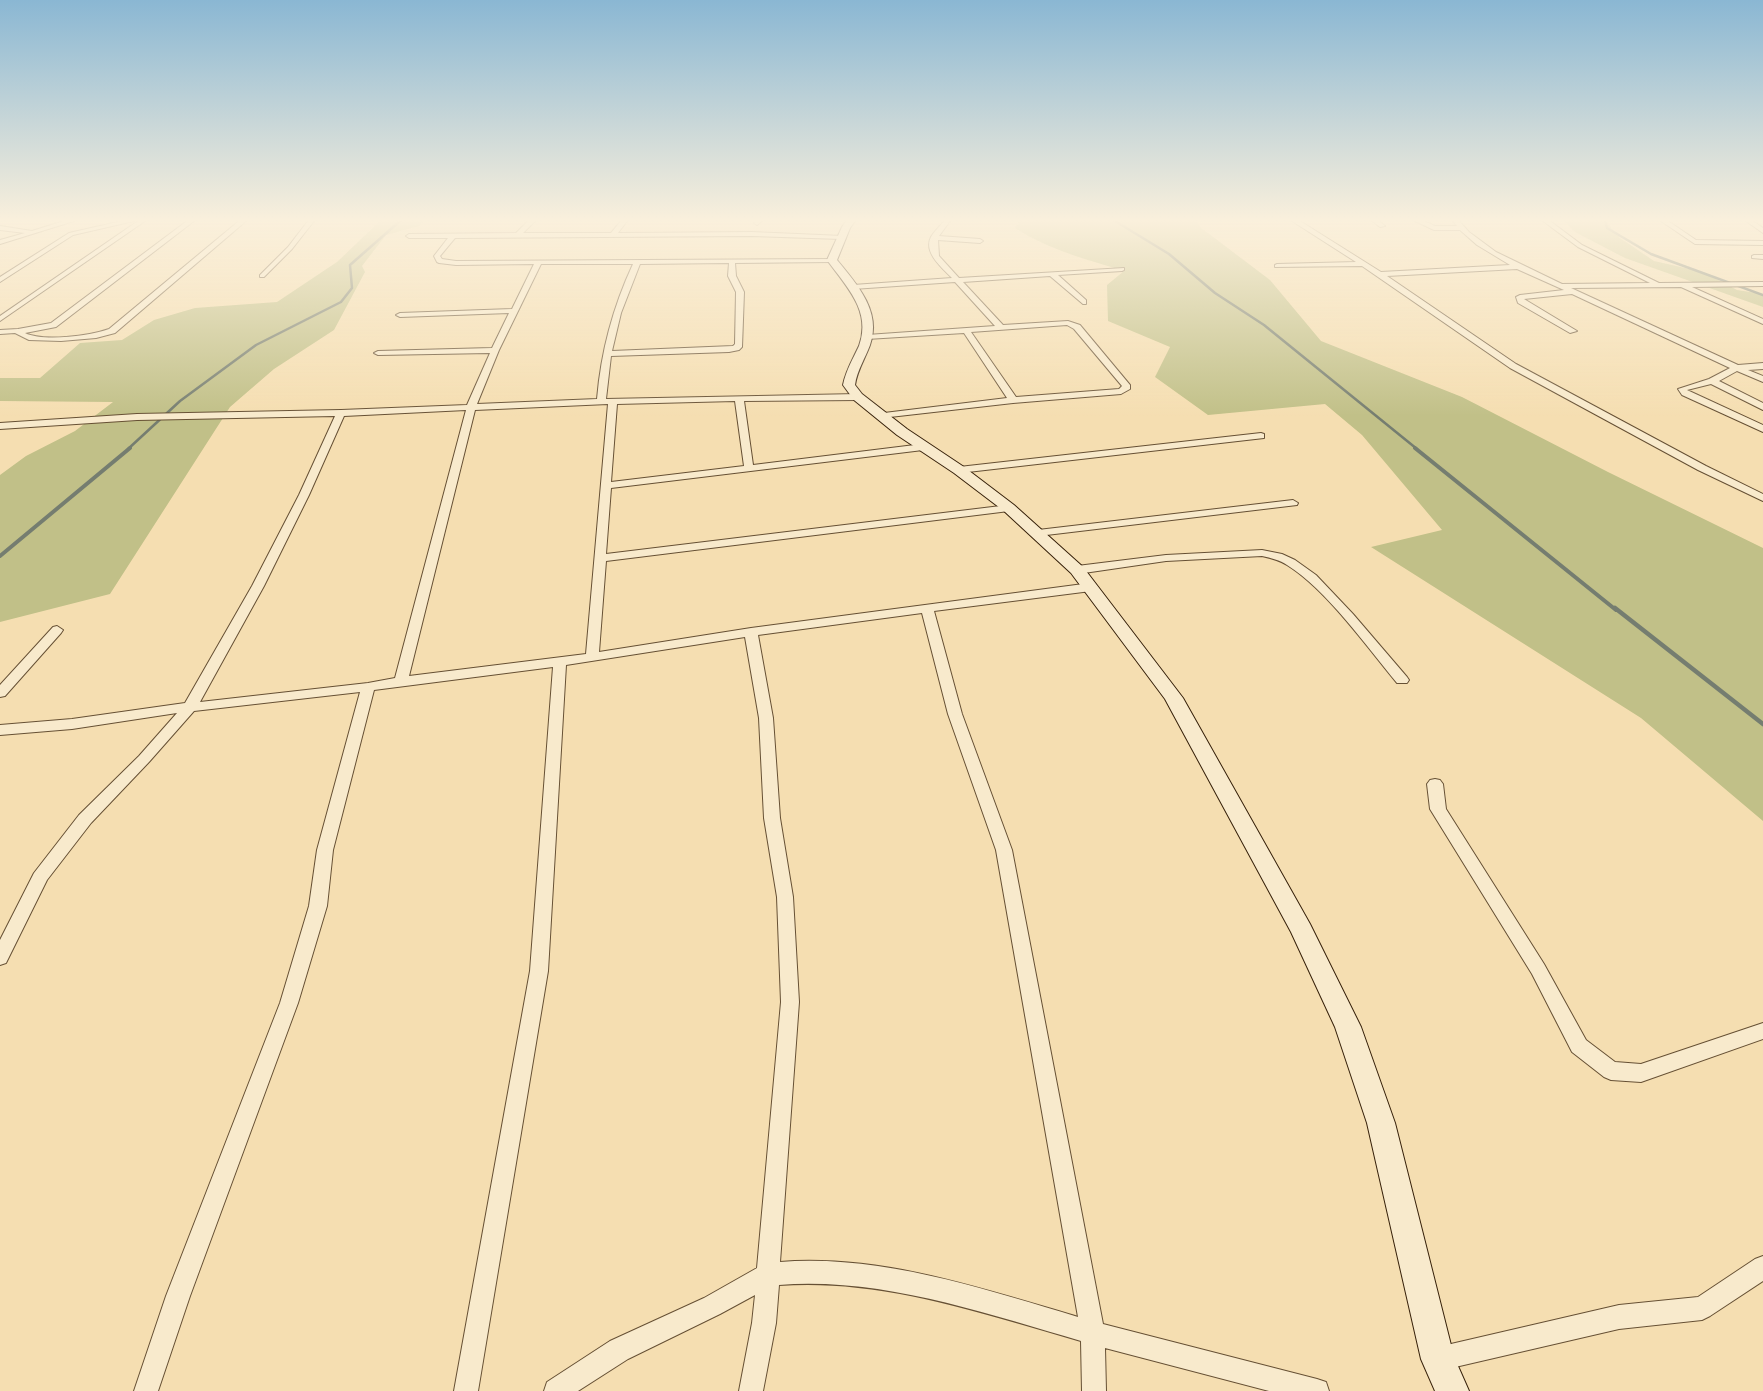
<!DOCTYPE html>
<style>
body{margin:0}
canvas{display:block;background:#f5deb1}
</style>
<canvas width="1763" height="1391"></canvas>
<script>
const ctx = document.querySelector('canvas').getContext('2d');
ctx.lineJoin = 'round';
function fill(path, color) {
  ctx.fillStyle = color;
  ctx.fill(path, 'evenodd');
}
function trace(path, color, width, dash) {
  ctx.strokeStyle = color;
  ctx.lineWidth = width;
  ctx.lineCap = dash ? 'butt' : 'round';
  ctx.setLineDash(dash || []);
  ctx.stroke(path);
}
fill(new Path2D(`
 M380,221H424L419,226L386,235L362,266L365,272L334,330L274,369L230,407L110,594L0,622V475L26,456L75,431L113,402L0,401V378H40L80,343L122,340L154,320L195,308L277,302L337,262Z
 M1020,221H1197L1200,227L1270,280L1321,341L1462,397L1608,472L1763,548V821L1641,718L1371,547L1442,530L1362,435L1325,404L1208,415L1155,377L1170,347L1108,321L1107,285L1124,271C1086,259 1049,250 1015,228Z
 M1564,221H1609L1607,223L1620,238L1654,261L1703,272L1737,290L1763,294V307L1625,258L1575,232Z`), '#c1c088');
trace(new Path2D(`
 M1115,221L1169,254L1215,293L1264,325L1417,449
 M1605,221L1607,228L1651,254L1763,295
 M128,449L180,401L256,345L341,302L352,288L350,265L400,221`), '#757d70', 2.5);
trace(new Path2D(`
 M1415,448L1616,610
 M0,556L130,448`), '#757d70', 4);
trace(new Path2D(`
 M1615,608L1763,724`), '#757d70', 4.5);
const street = new Path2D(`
 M64,221H74L0,244V240L25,233L0,230V226L32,231Z
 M122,221H134L73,235L0,282V277L69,233Z
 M138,221H145L0,321V316Z
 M187,221H194L56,327L25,333C43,342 89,336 109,329L239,221H246L115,333L96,338L61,341L29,340L15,333L0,334V330L18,329L51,323Z
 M308,221H314L292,249L264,277H260V275L288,247Z
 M528,221H535L523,233H611L621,221H627L618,233L752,232L843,236L844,237L841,239L752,236L455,238L440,256L442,259L456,261L834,259L835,260L832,262L735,263L736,276L744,292L742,347L739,350L729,352L611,356L606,399L858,394L862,397L858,400L744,401L753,465L923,444L928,447L923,450L611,488L606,554L1009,505L1014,508L1009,511L606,561L599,652L751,628L1091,583L1097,587L1091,591L934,611L962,714L1012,850L1103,1324L1317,1379L1326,1382L1329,1391H1269L1105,1348L1106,1391H1082L1081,1341C984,1313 881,1277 779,1285L776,1323L763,1391H739L752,1323L755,1295L720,1314L628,1359L578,1391H544L547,1382L610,1341L704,1298L757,1268L781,1002L777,897L764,818L759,718L745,637L566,665L548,971L478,1391H454L530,971L553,667L374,690L333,850L327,906L298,1003L190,1296L158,1391H134L166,1296L280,1003L309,906L317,850L360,692L194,711L149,762L91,823L47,880L6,963L0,965V940L34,873L79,815L139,756L177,713L72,729L0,735V725L72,719L185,703L252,586L299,495L335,416L137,420L0,429V423L137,414L341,410L467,405L490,353L378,355L374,353L378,351L492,348L509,313L400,317L396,315L400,313L512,309L534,264L456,265L439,263L437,262L434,256L448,238H409L406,236L409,234L516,233ZM729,263L728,276L736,292L735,344L733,346L612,351L621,313L640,264ZM541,264H633C613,307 601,351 597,399L477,404L499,350ZM735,401L744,466L611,482L617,404ZM608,404L586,654L409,676L475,410ZM466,410L395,678L368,683L200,702L264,586L309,495L344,416ZM922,613L948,714L996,850L1078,1317C984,1289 880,1254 780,1262L799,1002L793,897L780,818L773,718L758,635Z
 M755,221H762L757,225L754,223Z
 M944,221H950L939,236L980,239L983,241L980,243L938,240L939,256L959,278L1124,268V270L1122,271L1058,275L1086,300V304H1083L1050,276L963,282L1003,325L1068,321L1080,325L1130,385V389L1121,394L1013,403L881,418V414L884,413L1007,398L964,333L867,339L863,337L867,335L995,326L955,282L853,289L849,287L853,285L952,278C942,268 923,252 931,237C934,232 940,226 944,221ZM1067,325L1074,329L1122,386L1119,389L1016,397L971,332Z
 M1292,221H1300L1381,272L1510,265L1477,245L1460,230H1434L1415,221H1424L1435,226H1457L1453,221H1459L1469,232L1496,252L1562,284L1650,283L1578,247L1543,221H1550L1582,245L1659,283L1763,282V286L1692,287L1763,319V324L1681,287L1571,288L1738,365L1763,363V369L1748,370L1763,376V382L1737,371L1719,381L1763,403V410L1711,384L1687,390L1763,425V432L1682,395L1678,389L1709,379L1730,368L1572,294L1524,299L1577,331L1570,333L1518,303L1516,297L1520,295L1564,290L1517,269L1387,276L1516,364L1706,466L1763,494V501L1698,470L1510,368L1362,266L1275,267V265L1277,264L1356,262Z
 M1372,221H1379L1385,226L1380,227Z
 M1661,221H1668L1696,240L1763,241V245L1695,244Z
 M1746,221H1753L1763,228V233Z
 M1754,255H1763V259L1752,258V256Z
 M1261,433L1264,434V438L959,473L954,470L959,467Z
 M1293,500L1298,503L1297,505L1038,536L1032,533L1038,530Z
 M1262,550L1282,554L1295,560L1316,575L1353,614L1407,677L1409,680L1407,683H1397C1367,647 1326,589 1287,565C1280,560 1271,558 1262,556L1166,561L1077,574L1071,570L1077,566L1166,555Z
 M57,626L63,630L61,633L5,696L0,697V685L53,627Z
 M1435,779L1440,780L1443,784L1446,809L1544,964L1586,1040L1615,1062L1641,1064L1763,1023V1039L1641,1082L1611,1080L1604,1077L1572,1052L1532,974L1430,809L1427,784L1430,780Z
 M1763,1256V1281L1710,1316L1702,1320L1619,1329L1438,1371L1429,1368L1426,1359L1429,1350L1438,1347L1619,1305L1698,1297L1755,1259Z`);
const secondary = new Path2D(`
 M846,221H855L850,228L837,260C857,284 882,312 870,345C865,359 857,370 855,385L862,394L907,429L964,467L1014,505L1083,567L1183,698L1310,924L1361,1027L1395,1123L1454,1357L1469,1391H1435L1421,1359L1367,1123L1335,1027L1291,932L1165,699L1071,573L1004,511L954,473L897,435L854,400L843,385C846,370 853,359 859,346C872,311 846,286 827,260L842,227Z`);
trace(street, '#665034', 2);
trace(secondary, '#37210a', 2);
fill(street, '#f8eacc');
fill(secondary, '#f8eacc');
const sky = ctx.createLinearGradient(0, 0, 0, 416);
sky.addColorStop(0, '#8ab7d3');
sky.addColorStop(0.53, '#faf0dc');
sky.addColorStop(1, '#faf0dc00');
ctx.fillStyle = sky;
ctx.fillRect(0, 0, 1763, 416);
</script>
